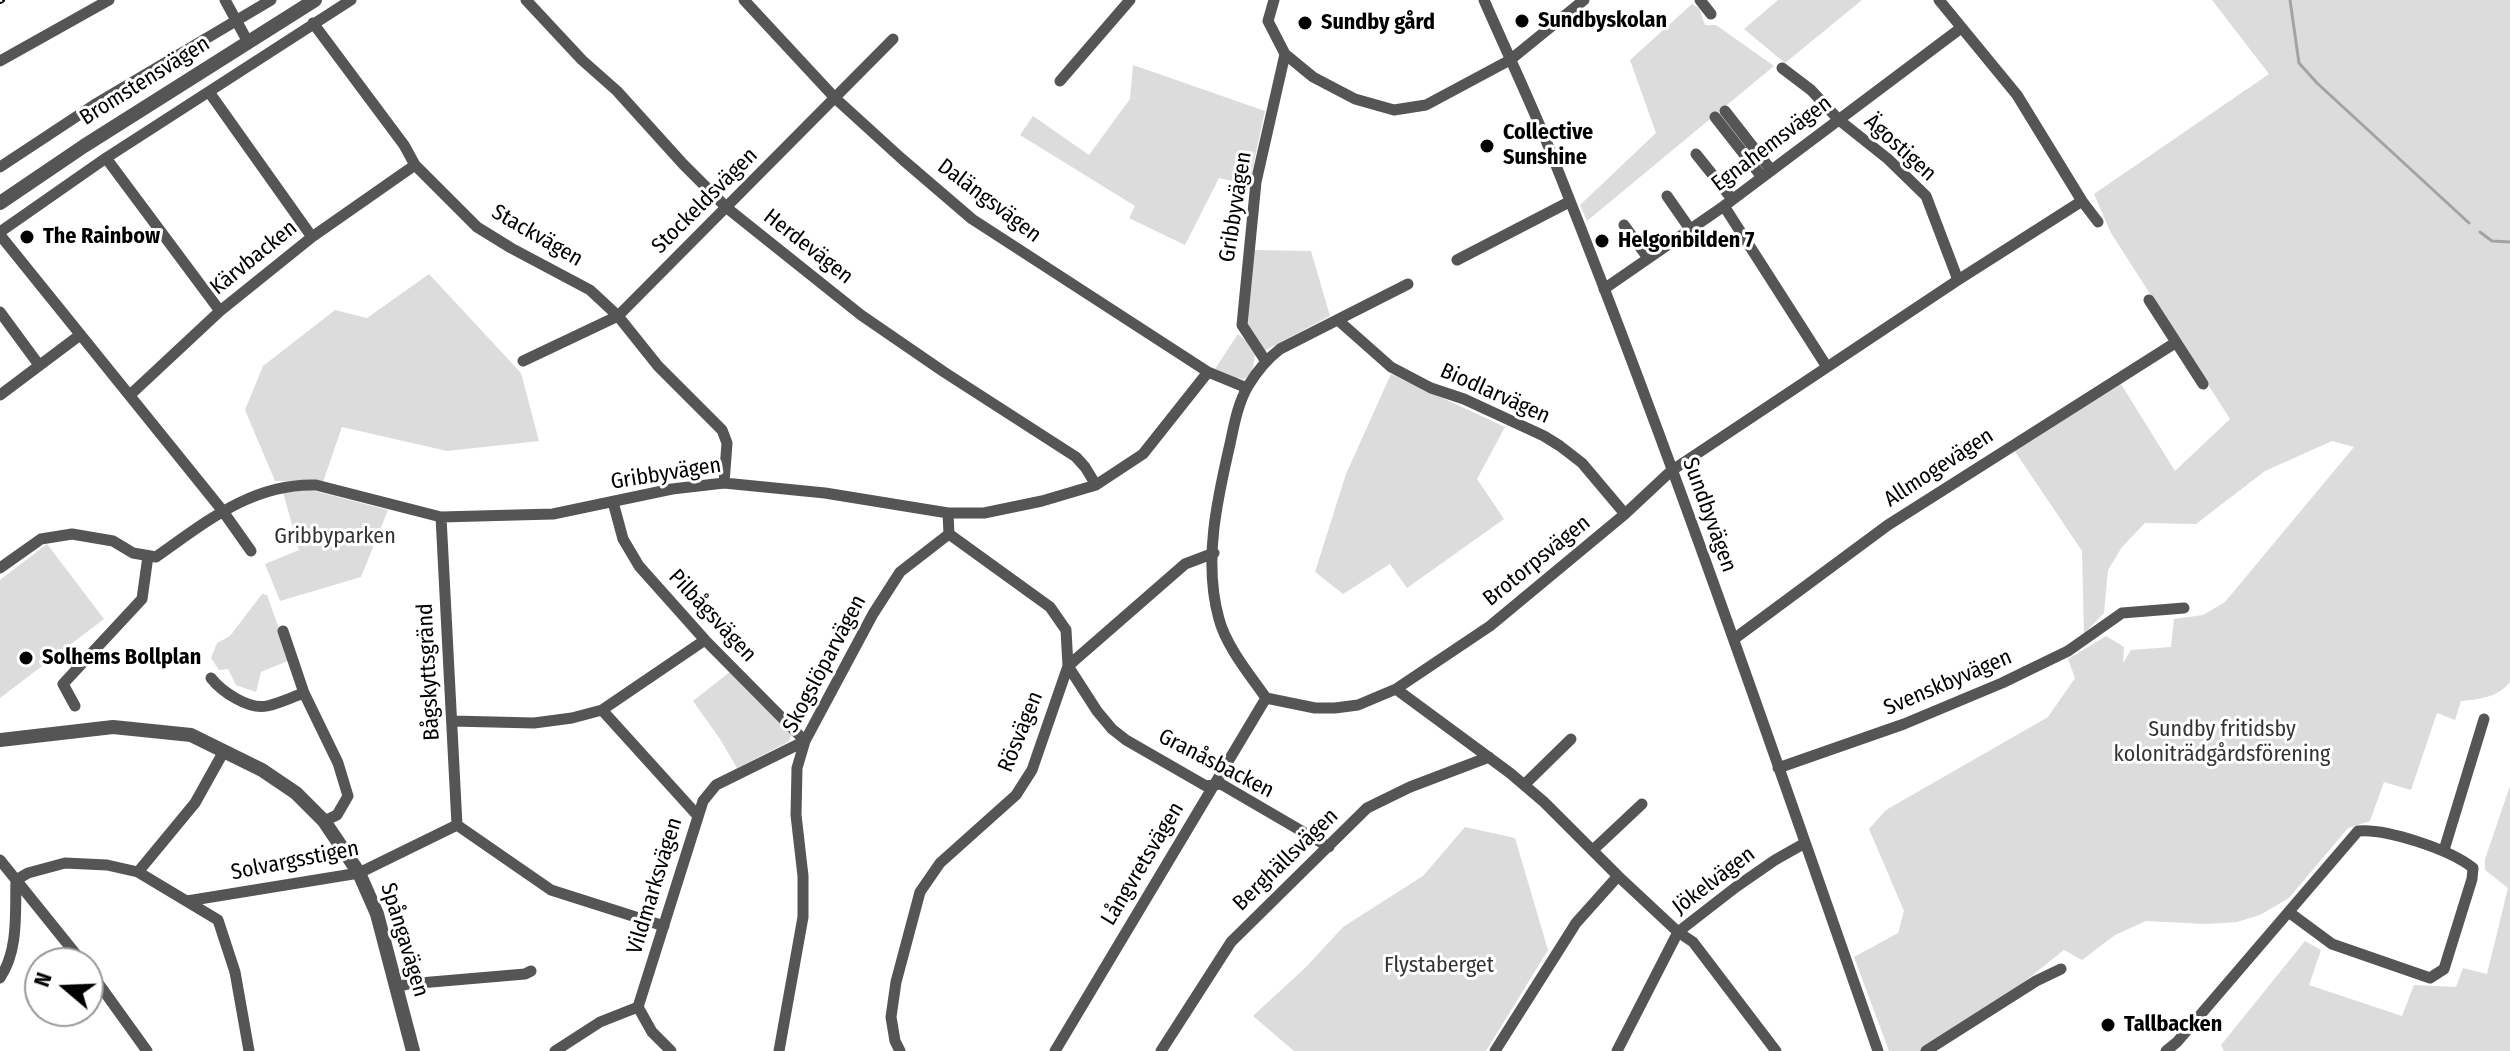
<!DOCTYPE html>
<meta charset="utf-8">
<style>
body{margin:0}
#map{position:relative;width:2510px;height:1051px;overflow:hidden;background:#fff;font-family:"Fira Sans Condensed",sans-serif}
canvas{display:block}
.north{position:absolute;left:24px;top:947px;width:80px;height:80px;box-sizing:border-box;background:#fff;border:2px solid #999;border-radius:50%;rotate:289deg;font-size:22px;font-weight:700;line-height:32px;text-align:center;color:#000}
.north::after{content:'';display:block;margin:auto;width:28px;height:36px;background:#000;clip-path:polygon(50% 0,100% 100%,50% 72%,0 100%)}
</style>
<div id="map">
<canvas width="2510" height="1051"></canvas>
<div class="north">N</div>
</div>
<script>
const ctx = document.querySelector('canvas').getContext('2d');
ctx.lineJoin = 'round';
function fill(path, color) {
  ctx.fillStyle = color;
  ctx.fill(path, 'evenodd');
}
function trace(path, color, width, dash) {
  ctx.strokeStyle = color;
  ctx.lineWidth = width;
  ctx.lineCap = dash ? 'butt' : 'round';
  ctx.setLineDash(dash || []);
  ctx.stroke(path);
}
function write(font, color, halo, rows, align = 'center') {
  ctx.font = font + ' "Fira Sans Condensed",sans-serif';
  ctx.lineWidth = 6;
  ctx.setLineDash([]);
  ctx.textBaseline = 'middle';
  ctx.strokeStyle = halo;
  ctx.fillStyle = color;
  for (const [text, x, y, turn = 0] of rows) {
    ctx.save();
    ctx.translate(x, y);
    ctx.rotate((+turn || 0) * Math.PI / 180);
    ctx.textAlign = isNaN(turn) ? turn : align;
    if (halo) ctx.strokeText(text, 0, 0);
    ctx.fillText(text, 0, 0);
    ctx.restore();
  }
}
fill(new Path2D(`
 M1778,0H1862L1785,63L1744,29Z
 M2212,0H2510V682C2497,698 2480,699 2461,701L2455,720L2437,713L2411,790L2384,782L2370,821L2348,828L2289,898L2260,915L2237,922L2206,924L2146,921L2115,935L2082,960L2064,950L2014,990L1922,1051H1889L1854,957L1898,933L1904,911L1869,829L1886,810L2048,717L2075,678L2068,659L2106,636L2124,647L2123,663L2131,650L2171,647L2174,619L2203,615L2225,602L2354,447L2332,441L2265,471L2196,524L2145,523L2122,547L2108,570L2104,613L2084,634L2082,551L2014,450L2121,384L2175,471L2230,419L2111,233L2094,194L2269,74Z
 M1692,4L1699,8L1705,25H1716L1774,66L1587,221L1580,205L1656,133L1630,60Z
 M1133,65L1265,111L1249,185L1219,178L1185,245L1129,218L1135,206L1020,135L1033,116L1089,155L1130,99Z
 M1252,250L1311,251L1330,316L1264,351L1247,323Z
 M429,274L521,373L539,441L447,451L342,427L323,482L275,481L245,410L263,366L335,310L367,318Z
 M1238,334L1246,341L1255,355L1252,373L1244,379L1234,378L1215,369Z
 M1391,374L1505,427L1477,479L1504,519L1407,588L1390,564L1343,594L1315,572L1346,474Z
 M311,490L388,510L361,577L280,601L265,564L299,550L283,492Z
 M47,544L104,619L0,698V580Z
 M262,594L267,595L290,660L261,672L256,692L236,685L228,669L219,670L211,658L217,643L230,636Z
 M731,671L792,735L788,742L737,768L720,739L693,701Z
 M2510,786V1051H2224L2221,1045L2305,941L2321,950L2309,985L2402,1016L2414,985L2456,987L2463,968L2487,974L2508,888L2485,870V859Z
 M1465,827L1515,838L1548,950L1486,1051H1294L1253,1016L1306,967L1343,927L1423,876Z`), '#dcdcdc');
trace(new Path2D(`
 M2290,0L2299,63L2317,83L2469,223
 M2480,232L2492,241L2510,242`), '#a3a3a3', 3);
trace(new Path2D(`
 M225,0L248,42
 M526,0L582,60L617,91L683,164L727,208L861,315L944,372L1076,457L1085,467L1096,485
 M744,0L835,98L902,159L972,219L1208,372L1247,388
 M1274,0L1268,21L1285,54L1313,77L1355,99L1394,110L1426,105L1510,60L1584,0
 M1484,0C1504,46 1526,92 1545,138C1666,438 1771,745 1878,1051
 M1700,0L1711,14
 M1939,0L2017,95L2082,201L2098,222
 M313,23L404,145L415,165L477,227L511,248L590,290L618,316L658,366L722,430L727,443L724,483
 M0,61L109,0
 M1782,68L1811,90L1839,120L1888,159L1926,196L1958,280
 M1060,81L1130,0
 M209,92L312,237
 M1725,111L1771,170
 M1715,117L1762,177
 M1696,154L1732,199
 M106,158L220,311
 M0,167L94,105L271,0
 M1667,196L1690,229
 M1724,206L1827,367
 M1624,225L1648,258
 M0,232L106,158L351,0
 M0,235L222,510L251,551
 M1457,260L1569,202
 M1408,284L1280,349C1266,360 1257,371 1248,386C1238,403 1234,425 1230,444C1217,500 1203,562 1219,619C1226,646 1250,675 1266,698L1315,708H1335L1358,705L1396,689L1490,626L1625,514L1671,471L1958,280L2082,201
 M1604,289L1724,206L1961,28
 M2149,300L2203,384
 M0,312L39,365
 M1339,321L1391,367L1431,388L1464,399L1544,436L1560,446L1582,463L1625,514
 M1265,360L1242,325L1256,182L1285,54
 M523,361L618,316L893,39
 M0,395L80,335
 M130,395L220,311L312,237L415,165
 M613,502L623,539L639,566L705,640L805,741L716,785L703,801L638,1007
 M441,517L457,825
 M949,534L1050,607L1066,630L1068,666L1097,711L1112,729L1126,740L1206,786L1221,784L1329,847
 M0,568L41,539L72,534L113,541L133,553L156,557C206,522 252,483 316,485L441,517L553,514L672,489L724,483L825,493L948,513H984L1042,501L1096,485L1143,454L1208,372
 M283,631L304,693
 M1734,639L1888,525L2175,343
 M211,678C222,692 249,710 267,706C280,703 292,697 304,693L338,763L348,796L337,815L324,821
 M1396,689L1510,773L1544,802L1618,876L1678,932L1693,942L1776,1051
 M75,706L63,684L142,599L148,556
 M602,710L698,816
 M452,721L534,723L572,718L602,710L705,640
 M1778,768L1904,724L2002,683L2068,651L2122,613L2184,608
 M1524,785L1571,739
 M457,825L551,890L664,926
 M1593,850L1642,804
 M2444,850L2484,719
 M0,860L83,963
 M138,872L195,803L224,751
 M187,901L359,873L457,825
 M88,969L147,1051
 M0,978C19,950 15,912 16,880L28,873L65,863L107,865L138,872L218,920L235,972L249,1051
 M397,987L408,984L525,974L531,971
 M638,1007L652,1032L671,1051
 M555,1051L600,1022L638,1007
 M779,1051L803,917V876L796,815L797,768L805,741L873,614L900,572L949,534L948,513
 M900,1051L895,1041L891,1017L896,982L920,892L940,863L1016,795L1032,770L1068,666L1185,564L1214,553
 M1055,1051L1266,698
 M1161,1051L1231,942L1367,808L1410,787L1489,757
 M1495,1051L1576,923L1618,876
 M1617,1051L1678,932L1736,887L1775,860L1805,843
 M1926,1051L2036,981L2061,969
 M2166,1051L2177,1042L2358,831C2386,828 2451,850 2473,868L2472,879L2444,969L2430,978L2332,944L2290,913`), '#555', 11);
trace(new Path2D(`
 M0,203L84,146L315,0
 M0,740L113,727L191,735L262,770L296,793L324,821L359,873L377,914L413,1051`), '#555', 14);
const rail = new Path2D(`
 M0,1L2,0`);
trace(rail, '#000', 6);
trace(rail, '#fff', 3, [9]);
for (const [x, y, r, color] of [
 [1522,21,8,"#000"],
 [1305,23,8,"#000"],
 [1487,146,8,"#000"],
 [27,237,8,"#000"],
 [1602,241,8,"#000"],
 [26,658,8,"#000"],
 [2108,1025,8,"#000"]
]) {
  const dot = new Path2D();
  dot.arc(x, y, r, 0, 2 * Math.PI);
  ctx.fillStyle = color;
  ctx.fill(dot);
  trace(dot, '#fff', 3);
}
write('bold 22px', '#000', '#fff', [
 ["Sundbyskolan",1538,21],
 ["Sundby gård",1321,23],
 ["Collective",1503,133],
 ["Sunshine",1503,158],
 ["The Rainbow",43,237],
 ["Helgonbilden 7",1618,241],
 ["Solhems Bollplan",42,658],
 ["Tallbacken",2124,1025]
], 'left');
write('22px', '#000', '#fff', [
 ["Bromstensvägen",145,81,-32],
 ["Egnahemsvägen",1772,144,-37],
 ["Ägostigen",1900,148,42],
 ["Stockeldsvägen",705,201,-45],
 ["Dalängsvägen",989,201,37],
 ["Gribbyvägen",1236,207,-81],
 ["Stackvägen",537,236,30],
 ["Herdevägen",808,247,38],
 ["Kärvbacken",254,258,-39],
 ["Biodlarvägen",1495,394,24],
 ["Allmogevägen",1939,468,-33],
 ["Gribbyvägen",666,474,-9],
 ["Sundbyvägen",1709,515,70],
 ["Brotorpsvägen",1537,561,-39],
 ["Pilbågsvägen",712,616,47],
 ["Skogslöparvägen",825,664,-62],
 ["Bågskyttsgränd",429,672,-93],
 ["Svenskbyvägen",1948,683,-23],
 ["Rösvägen",1021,732,-68],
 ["Granåsbacken",1216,764,27],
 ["Berghällsvägen",1286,860,-44],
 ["Solvargsstigen",295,861,-11],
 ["Långvretsvägen",1143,864,-59],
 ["Jökelvägen",1714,881,-37],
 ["Vildmarksvägen",655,886,-73],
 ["Spångavägen",404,940,73]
]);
write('22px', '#333', '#fff', [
 ["Gribbyparken",335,537],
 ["Sundby fritidsby",2222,730],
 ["koloniträdgårdsförening",2222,755],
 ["Flystaberget",1439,966]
]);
</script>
